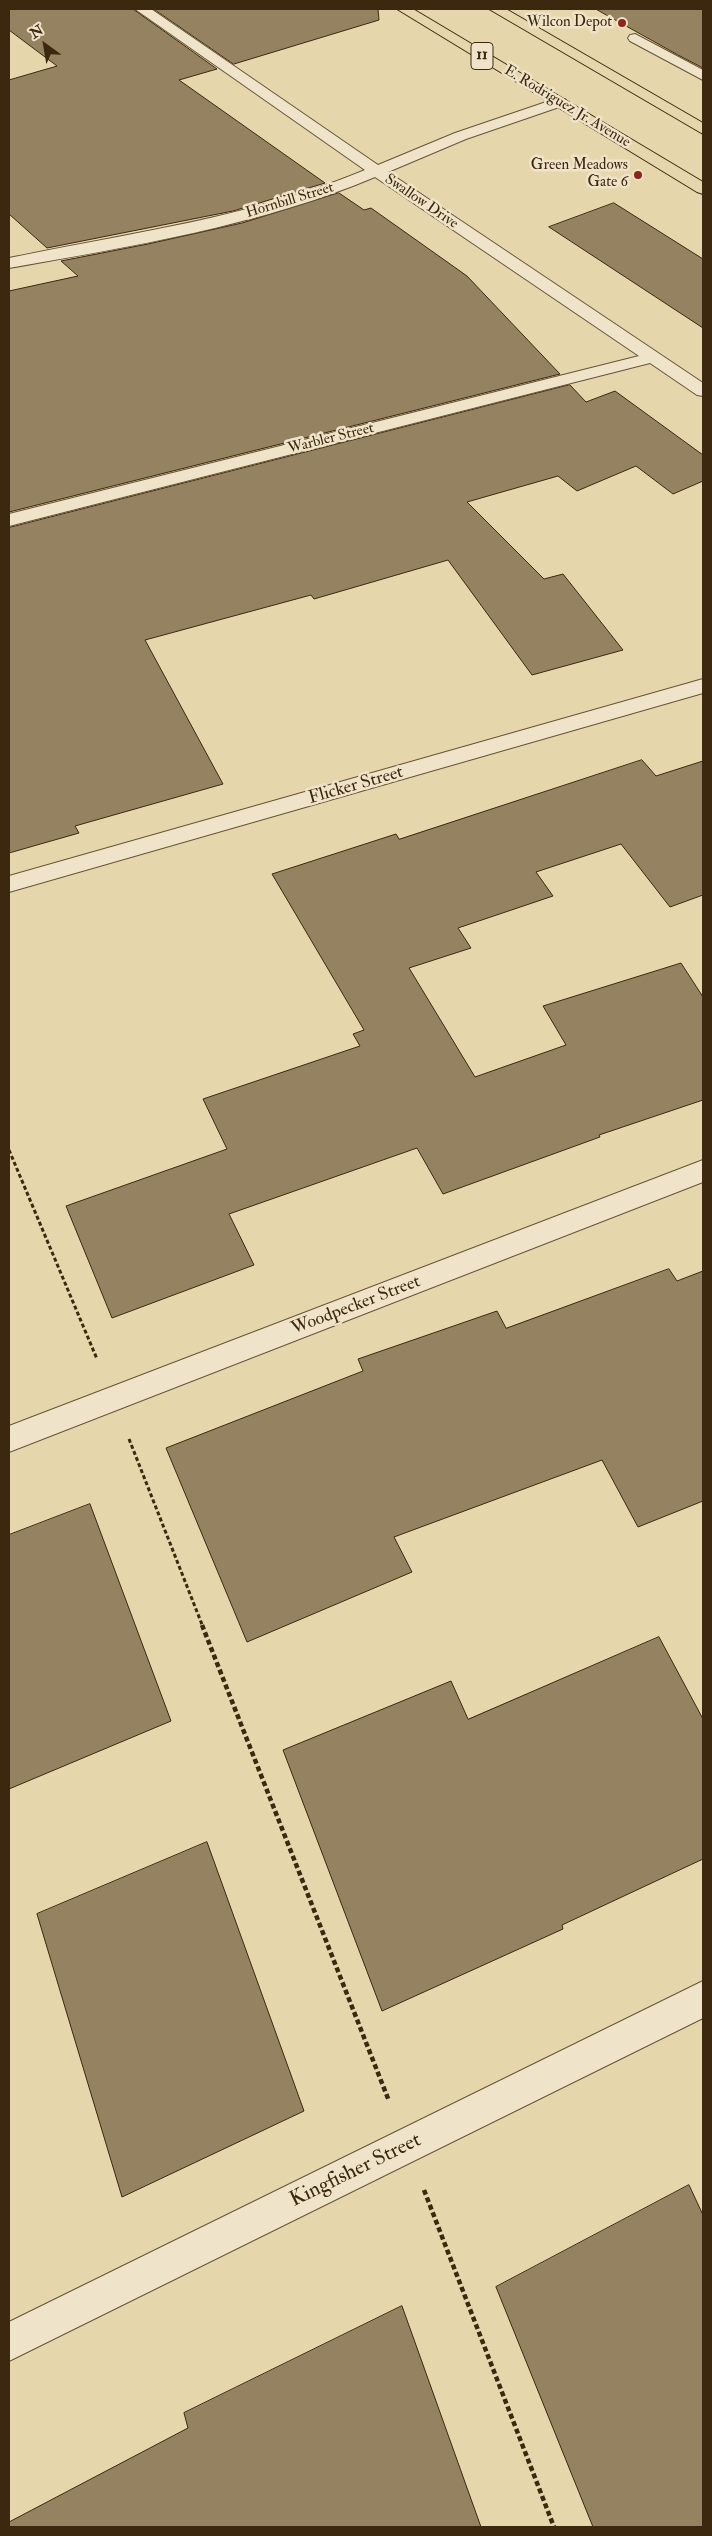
<!DOCTYPE html>
<style>
body{margin:0}
#map{position:relative;width:712px;height:2536px;overflow:hidden;background:#e6d6ac;font-family:"IM FELL Double Pica",serif}
canvas{display:block}
.frame{position:absolute;inset:0;border:10px solid #3c280f;pointer-events:none}
.north{position:absolute;left:20px;top:20px;width:50px;height:50px;-webkit-text-stroke:4px #efe4c9;paint-order:stroke;rotate:328deg;font-size:14px;font-weight:700;line-height:20px;text-align:center;color:#3c280f}
.north::after{content:'';display:block;margin:auto;width:18px;height:22px;background:#3c280f;clip-path:polygon(50% 0,100% 100%,50% 72%,0 100%)}
</style>
<div id="map">
<canvas width="712" height="2536"></canvas>
<div class="frame"></div>
<div class="north">N</div>
</div>
<script>
const ctx = document.querySelector('canvas').getContext('2d');
ctx.lineJoin = 'round';
function fill(path, color) {
  ctx.fillStyle = color;
  ctx.fill(path, 'evenodd');
}
function trace(path, color, width, dash) {
  ctx.strokeStyle = color;
  ctx.lineWidth = width;
  ctx.lineCap = dash ? 'butt' : 'round';
  ctx.setLineDash(dash || []);
  ctx.stroke(path);
}
function write(font, color, halo, rows, align = 'center') {
  ctx.font = font + ' "IM FELL Double Pica",serif';
  ctx.lineWidth = 5;
  ctx.setLineDash([]);
  ctx.textBaseline = 'middle';
  ctx.strokeStyle = halo;
  ctx.fillStyle = color;
  for (const [text, x, y, turn = 0] of rows) {
    ctx.save();
    ctx.translate(x, y);
    ctx.rotate((+turn || 0) * Math.PI / 180);
    ctx.textAlign = isNaN(turn) ? turn : align;
    if (halo) ctx.strokeText(text, 0, 0);
    ctx.fillText(text, 0, 0);
    ctx.restore();
  }
}
const building = new Path2D(`
 M9,9H133L217,69L179,80L325,183L233,211L47,248L9,214V80L57,66L9,30Z
 M154,9H378L379,20L234,64Z
 M596,9H703V68L678,55Z
 M339,193L364,210L371,208L467,276L560,374L9,512V291L78,276L61,261L148,244L242,223Z
 M614,203L703,259V328L549,227Z
 M570,385L586,402L615,391L703,455V481L673,494L636,466L577,491L558,476L467,502L544,579L563,574L623,650L532,675L448,560L314,599L311,595L145,640L223,784L75,826L79,833L9,853V528Z
 M642,760L656,776L703,761V895L670,907L621,844L536,872L553,896L458,928L471,948L409,968L475,1077L566,1045L543,1006L681,963L703,997V1100L599,1135L600,1137L443,1194L417,1148L229,1214L254,1265L112,1318L66,1206L227,1149L203,1099L360,1046L353,1034L364,1030L272,874L396,834L399,839Z
 M669,1269L677,1281L703,1271V1501L638,1527L602,1460L394,1537L412,1572L247,1642L166,1448L363,1371L358,1359L497,1311L506,1328Z
 M90,1504L171,1721L9,1789V1535Z
 M659,1637L703,1719V1859L562,1925L563,1929L382,2011L283,1750L451,1681L468,1719Z
 M207,1842L304,2111L122,2197L37,1914Z
 M689,2185L703,2215V2527H593L496,2287Z
 M402,2306L481,2527H9V2522L188,2428L184,2413Z`);
fill(building, '#948261');
trace(building, '#3c280f', 1);
const service = new Path2D(`
 M635,34L703,70V80L630,41L628,38L630,35Z`);
const minor = new Path2D(`
 M135,9H151L378,165L455,133L555,99H565L567,102L565,105L466,139L388,172L703,383V396L697,395L650,363L9,526V514L639,356L375,177C262,225 129,247 9,268V258C128,233 251,218 365,170Z
 M703,679V693L9,892V876Z
 M703,1160V1182L9,1452V1426Z
 M703,1981V2018L9,2361V2322Z`);
const primary = new Path2D(`
 M397,9H413L703,182V194L697,192Z
 M489,9H506L703,123V134Z`);
trace(service, '#665436', 2);
trace(minor, '#665436', 2);
trace(primary, '#3c280f', 2);
trace(new Path2D(`
 M9,1150L97,1359
 M129,1439L203,1627`), '#3c280f', 3, [4, 2.5]);
trace(new Path2D(`
 M202,1625L389,2101
 M424,2190L554,2527`), '#3c280f', 4.5, [5, 3]);
fill(service, '#efe4c9');
fill(minor, '#efe4c9');
fill(primary, '#e6d6ac');
for (const [x, y, r, color] of [
 [622,23,5,"#8f2418"],
 [638,175,5,"#8f2418"]
]) {
  const dot = new Path2D();
  dot.arc(x, y, r, 0, 2 * Math.PI);
  ctx.fillStyle = color;
  ctx.fill(dot);
  trace(dot, '#efe4c9', 2);
}
write('15px', '#3c280f', '#efe4c9', [
 ["Wilcon Depot",612,23],
 ["Green Meadows",628,166],
 ["Gate 6",628,183]
], 'right');
write('15px', '#3c280f', '#efe4c9', [
 ["E. Rodriguez Jr. Avenue",567,107,31],
 ["Hornbill Street",290,201,-17],
 ["Swallow Drive",421,202,34],
 ["Warbler Street",331,439,-14]
]);
for (const [x, y, w] of [
 [482,56,22]
]) {
  const box = new Path2D();
  box.roundRect(x - w / 2, y - 13.5, w, 27, 4);
  ctx.fillStyle = '#efe4c9';
  ctx.fill(box);
  trace(box, '#3c280f', 1);
}
write('bold 16px', '#3c280f', null, [
 ["11",482,56]
]);
write('18px', '#3c280f', '#efe4c9', [
 ["Flicker Street",356,786,-16],
 ["Woodpecker Street",356,1306,-21]
]);
write('21px', '#3c280f', '#efe4c9', [
 ["Kingfisher Street",356,2171,-26]
]);
</script>
